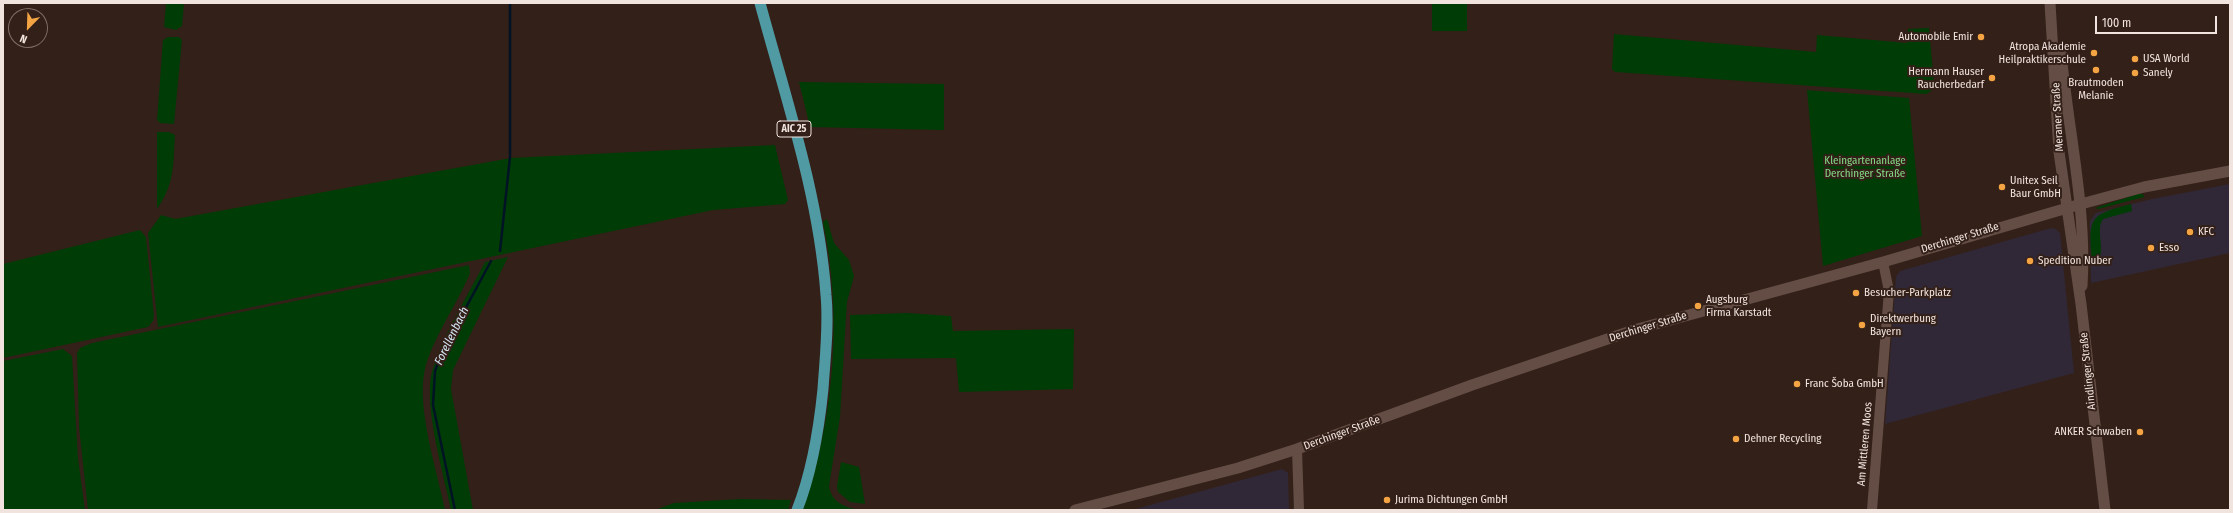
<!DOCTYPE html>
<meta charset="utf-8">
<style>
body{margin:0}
#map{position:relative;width:2233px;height:513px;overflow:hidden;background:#332018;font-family:"Fira Sans Condensed",sans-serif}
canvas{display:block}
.frame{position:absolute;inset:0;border:4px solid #f1e3de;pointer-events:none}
.north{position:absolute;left:8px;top:8px;width:40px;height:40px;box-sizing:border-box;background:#332018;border:1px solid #7f6e67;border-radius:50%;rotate:203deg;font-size:11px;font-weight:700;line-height:16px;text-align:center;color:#f1e3de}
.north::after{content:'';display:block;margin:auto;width:14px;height:18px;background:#f4a443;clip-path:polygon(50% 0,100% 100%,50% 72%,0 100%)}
.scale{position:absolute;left:2095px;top:16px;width:122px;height:18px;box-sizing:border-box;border:2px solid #f1e3de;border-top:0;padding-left:5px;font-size:12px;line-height:14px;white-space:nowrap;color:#f1e3de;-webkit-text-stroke:3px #332018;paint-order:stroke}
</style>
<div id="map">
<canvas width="2233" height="513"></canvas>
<div class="frame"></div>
<div class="north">N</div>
<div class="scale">100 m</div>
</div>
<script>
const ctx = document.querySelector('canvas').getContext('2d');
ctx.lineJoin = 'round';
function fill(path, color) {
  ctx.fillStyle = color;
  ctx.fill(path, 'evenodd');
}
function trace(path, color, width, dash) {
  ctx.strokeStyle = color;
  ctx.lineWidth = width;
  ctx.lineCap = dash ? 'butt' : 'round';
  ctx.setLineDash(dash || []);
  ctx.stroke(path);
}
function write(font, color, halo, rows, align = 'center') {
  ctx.font = font + ' "Fira Sans Condensed",sans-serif';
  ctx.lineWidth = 4;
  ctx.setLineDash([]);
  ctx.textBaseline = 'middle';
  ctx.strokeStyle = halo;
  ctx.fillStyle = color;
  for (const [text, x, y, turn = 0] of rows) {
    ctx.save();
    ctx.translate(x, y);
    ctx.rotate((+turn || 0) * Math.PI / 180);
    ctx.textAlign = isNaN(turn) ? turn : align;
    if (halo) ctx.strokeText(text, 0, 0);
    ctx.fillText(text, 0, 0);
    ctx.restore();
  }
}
fill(new Path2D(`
 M2230,184V253L2091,283L2090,221L2096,213L2152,199Z
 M2051,228L2056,229L2060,233L2074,373L1885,424L1896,277L1900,271Z
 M1282,469L1288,473L1289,510H1132Z`), '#312837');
fill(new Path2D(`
 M166,3H184L182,26L176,30L164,27Z
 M1432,3H1467V31H1432Z
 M1929,28L1934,84L1931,91L1926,94L1615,72L1612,69L1614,34L1816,52L1817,35L1907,43L1908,29Z
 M168,37H179L182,40L174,124L160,123L157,120L163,40Z
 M799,82L944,84V130L810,127Z
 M1807,90L1909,98L1922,236L1823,266Z
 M157,132H169L175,135C173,166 175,183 157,209Z
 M775,145L788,200L785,204L713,210L158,327L148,233L161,215L175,219L511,158Z
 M2138,194H2143L2144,197L2098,209L2095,208Z
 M2131,204L2132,211L2103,219C2095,232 2106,248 2098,261L2092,262C2089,219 2087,215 2131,204Z
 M827,219L834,243L849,260L854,276L847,302L840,417L829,486C832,503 844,507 860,510H996H803C834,418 843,317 823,222Z
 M140,230L146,237L154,316L153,321L148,327L3,358V264Z
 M508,257L453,370L451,389L473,510H451C443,472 428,422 430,384C432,353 470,292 485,262Z
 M469,265L470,273C458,303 432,339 425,369C416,408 437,470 445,510H88L79,427L77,353L80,348L92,343Z
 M907,313L951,316L953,331L1074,329L1073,389L959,392L956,358L851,359L850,315Z
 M63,349L72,356L78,458L85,510H3V361Z
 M841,462L859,467L865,504L850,502L838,492L837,486Z
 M741,499L791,500L788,510H655L674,503Z`), '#003c05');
trace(new Path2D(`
 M500,251L510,157V3
 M455,510L433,405L435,371L442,352L491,261`), '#001425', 2.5);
trace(new Path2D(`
 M1297,449L1299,510
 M1872,510L1889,291L1883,262`), '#644d45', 10);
trace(new Path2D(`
 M2081,204L2144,187L2230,171`), '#644d45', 11);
trace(new Path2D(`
 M2050,3L2059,152L2081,304L2105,510
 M2061,52C2068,131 2087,207 2082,286
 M1075,510L1238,468L1297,449L1472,385L1634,330L1883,262L2081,204`), '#644d45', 11);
trace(new Path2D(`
 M760,3C786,99 819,196 826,295C829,326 825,358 823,389C819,429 812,472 797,510`), '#509aa3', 11);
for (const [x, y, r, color] of [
 [1981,37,4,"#f4a443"],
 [2094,53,4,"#f4a443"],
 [2135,59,4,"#f4a443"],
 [2096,70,4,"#f4a443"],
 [2135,73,4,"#f4a443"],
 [1992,78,4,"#f4a443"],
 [2002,187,4,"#f4a443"],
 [2190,232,4,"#f4a443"],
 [2151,248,4,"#f4a443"],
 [2030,261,4,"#f4a443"],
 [1856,293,4,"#f4a443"],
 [1698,306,4,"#f4a443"],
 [1862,325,4,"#f4a443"],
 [1797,384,4,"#f4a443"],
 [2140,432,4,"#f4a443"],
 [1736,439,4,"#f4a443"],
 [1387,500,4,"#f4a443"]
]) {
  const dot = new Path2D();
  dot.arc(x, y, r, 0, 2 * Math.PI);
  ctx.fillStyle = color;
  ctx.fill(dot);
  trace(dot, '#332018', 1.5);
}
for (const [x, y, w] of [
 [794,129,34]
]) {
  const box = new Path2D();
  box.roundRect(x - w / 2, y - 8, w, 16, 3);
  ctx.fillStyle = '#332018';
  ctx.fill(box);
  trace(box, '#f1e3de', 1);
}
write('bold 10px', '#f1e3de', null, [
 ["AIC 25",794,129]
]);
write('11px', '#f1e3de', '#332018', [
 ["Automobile Emir",1973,37,"right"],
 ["Atropa Akademie",2086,47,"right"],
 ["Heilpraktikerschule",2086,60,"right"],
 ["USA World",2143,59],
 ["Hermann Hauser",1984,72,"right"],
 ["Raucherbedarf",1984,85,"right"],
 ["Sanely",2143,73],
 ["Brautmoden",2096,83,"center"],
 ["Melanie",2096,96,"center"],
 ["Unitex Seil",2010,181],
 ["Baur GmbH",2010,194],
 ["KFC",2198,232],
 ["Esso",2159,248],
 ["Spedition Nuber",2038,261],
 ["Besucher-Parkplatz",1864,293],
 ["Augsburg",1706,300],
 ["Firma Karstadt",1706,313],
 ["Direktwerbung",1870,319],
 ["Bayern",1870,332],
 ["Franc Šoba GmbH",1805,384],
 ["ANKER Schwaben",2132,432,"right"],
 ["Dehner Recycling",1744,439],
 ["Jurima Dichtungen GmbH",1395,500]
], 'left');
write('11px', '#f1e3de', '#332018', [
 ["Meraner Straße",2058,117,-93],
 ["Derchinger Straße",1960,238,-17],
 ["Derchinger Straße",1648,327,-17],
 ["Aindlinger Straße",2088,371,-96],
 ["Derchinger Straße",1342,433,-20],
 ["Am Mittleren Moos",1865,444,-85]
]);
write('11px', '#84da86', '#332018', [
 ["Kleingartenanlage",1865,161],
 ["Derchinger Straße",1865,174]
]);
write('italic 12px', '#d5e7f6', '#332018', [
 ["Forellenbach",452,336,-64]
]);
</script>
